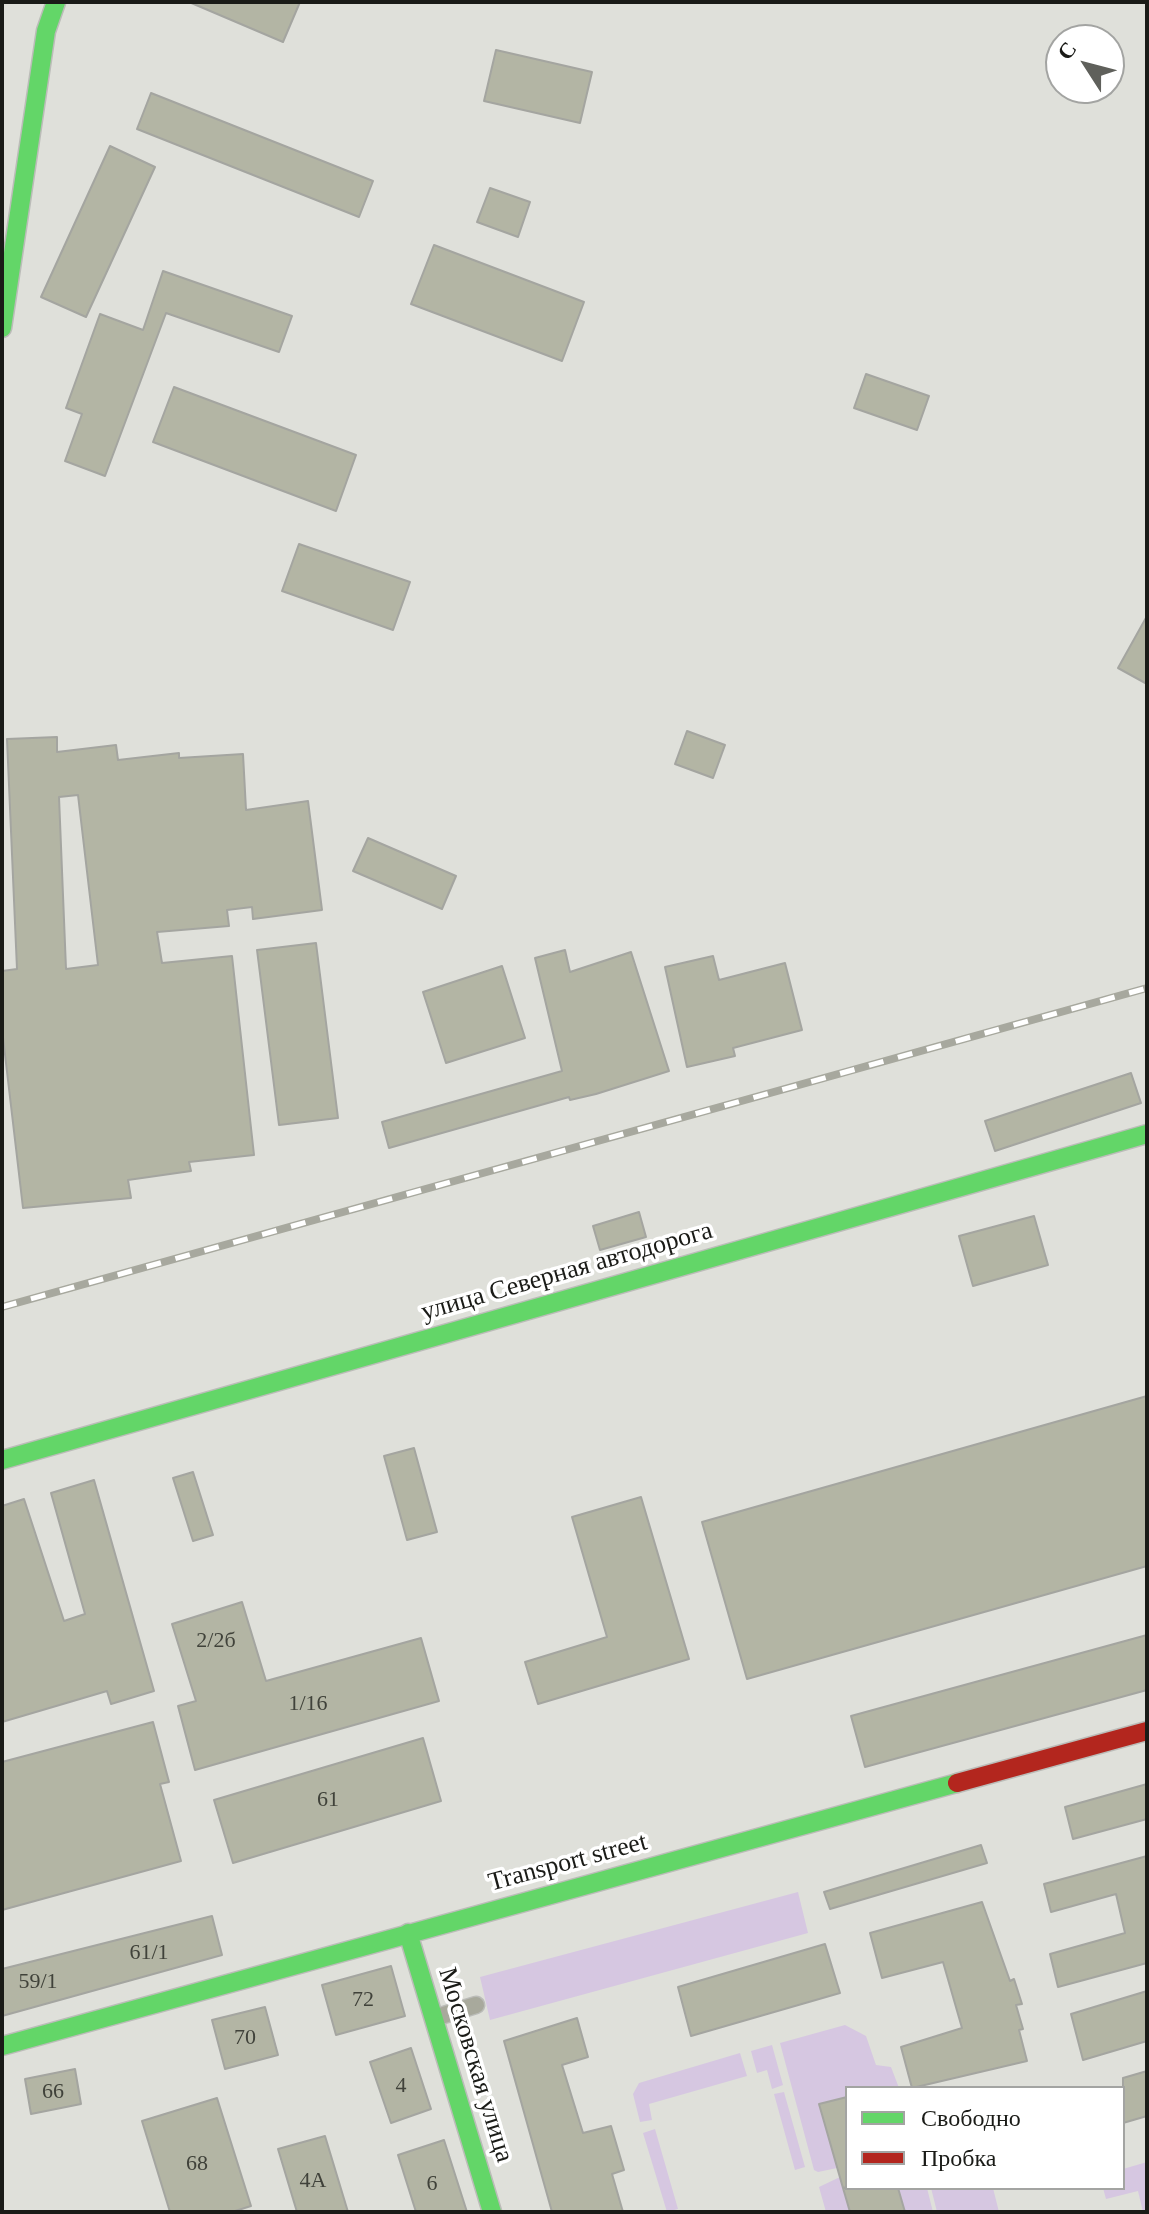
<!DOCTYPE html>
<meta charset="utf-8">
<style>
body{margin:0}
#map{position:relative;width:1149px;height:2214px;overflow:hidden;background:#dfe0da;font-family:Georgia,serif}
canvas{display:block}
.frame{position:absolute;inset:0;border:4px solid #1a1b17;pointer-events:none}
.legend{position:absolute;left:845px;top:2086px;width:280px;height:104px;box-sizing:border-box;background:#fff;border:2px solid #a3a4a2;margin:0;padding:10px 14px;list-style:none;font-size:24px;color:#1a1b17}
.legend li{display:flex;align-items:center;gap:16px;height:40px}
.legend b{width:40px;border:2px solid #a3a4a2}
.north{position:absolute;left:1045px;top:24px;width:80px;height:80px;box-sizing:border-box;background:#fff;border:2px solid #a3a4a2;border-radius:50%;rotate:306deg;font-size:22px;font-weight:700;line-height:32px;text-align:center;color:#1a1b17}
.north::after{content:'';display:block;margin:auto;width:28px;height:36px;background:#5f605b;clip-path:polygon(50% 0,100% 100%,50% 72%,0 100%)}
</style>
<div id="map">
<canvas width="1149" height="2214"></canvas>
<div class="frame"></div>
<ul class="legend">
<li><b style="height:10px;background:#63d668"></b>Свободно</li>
<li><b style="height:10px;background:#b3261e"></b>Пробка</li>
</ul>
<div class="north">С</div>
</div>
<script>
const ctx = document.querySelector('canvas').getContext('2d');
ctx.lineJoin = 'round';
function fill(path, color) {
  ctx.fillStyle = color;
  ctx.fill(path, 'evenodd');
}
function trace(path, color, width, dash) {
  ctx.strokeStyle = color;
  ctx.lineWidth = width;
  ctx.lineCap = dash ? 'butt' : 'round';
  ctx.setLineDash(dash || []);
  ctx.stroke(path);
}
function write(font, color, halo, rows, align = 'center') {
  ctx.font = font + ' Georgia,serif';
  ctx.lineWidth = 7;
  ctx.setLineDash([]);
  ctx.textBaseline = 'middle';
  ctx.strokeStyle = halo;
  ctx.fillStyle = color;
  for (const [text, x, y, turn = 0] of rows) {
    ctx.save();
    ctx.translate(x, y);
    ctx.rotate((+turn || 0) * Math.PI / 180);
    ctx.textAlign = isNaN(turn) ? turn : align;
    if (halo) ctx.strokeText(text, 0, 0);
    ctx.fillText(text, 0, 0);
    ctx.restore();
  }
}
fill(new Path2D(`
 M798,1892L808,1933L490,2020L480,1977Z
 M845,2025L866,2036L876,2065L891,2067L899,2088H847V2097L819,2104L837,2168L818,2172L814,2170L780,2043Z
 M772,2045L783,2085L772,2089L767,2070L757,2073L751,2051Z
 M740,2053L747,2076L649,2104L652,2120L640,2122L633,2094L639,2083Z
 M784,2092L805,2167L795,2170L774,2094Z
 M655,2129L678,2209L667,2212L643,2133Z
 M1147,2162V2212H1143L1138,2191L1106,2199L1103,2188H1123V2169Z
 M840,2177L850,2212H826L819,2187Z
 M898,2188H927L933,2212H905Z
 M931,2188H993L999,2212H937Z`), '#d6c7e1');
const building = new Path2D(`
 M189,2H300L283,42Z
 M496,50L592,72L580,123L484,101Z
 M151,93L373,181L359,217L137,129Z
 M110,146L155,167L86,317L41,297Z
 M490,188L530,202L518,237L477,222Z
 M434,245L584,302L562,361L411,304Z
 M163,271L292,316L279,352L166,313L105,476L65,461L82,414L66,408L100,314L143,330Z
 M866,374L929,396L917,430L854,408Z
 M174,387L356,455L336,511L153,442Z
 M299,544L410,582L393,630L282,591Z
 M1147,616V684L1118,668Z
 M687,731L725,745L713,778L675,764Z
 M57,737V752L116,745L118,760L179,753V758L243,754L246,810L308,801L322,910L253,919L252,907L227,910L229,926L157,932L162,963L232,956L254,1155L189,1162L191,1171L128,1180L131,1198L23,1208L2,1029V971L17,969L7,739ZM78,795L98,965L66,969L59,797Z
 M368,838L456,876L442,909L353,871Z
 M316,943L338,1118L279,1125L257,950Z
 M565,950L570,972L631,952L669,1071L596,1094L570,1100L569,1097L389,1148L382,1122L562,1071L535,958Z
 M713,956L719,980L785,963L802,1030L733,1048L735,1056L687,1067L665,967Z
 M502,966L525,1038L446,1063L423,992Z
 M1131,1073L1141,1103L995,1151L985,1121Z
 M639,1212L646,1237L600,1250L593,1226Z
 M1034,1216L1048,1265L973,1286L959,1236Z
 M1147,1396V1566L747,1679L702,1522Z
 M414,1448L437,1532L407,1540L384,1456Z
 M193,1472L213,1535L193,1541L173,1478Z
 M94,1480L154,1691L111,1704L107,1691L2,1722V1506L24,1499L64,1621L85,1614L51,1493Z
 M641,1497L689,1659L538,1704L525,1662L607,1637L572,1517Z
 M242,1602L266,1681L421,1638L439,1701L195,1770L178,1706L196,1701L172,1624Z
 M1147,1635V1690L865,1767L851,1716Z
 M153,1722L169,1782L160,1784L181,1861L2,1910V1762Z
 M423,1738L441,1801L233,1863L214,1800Z
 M1147,1784V1819L1073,1839L1065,1807Z
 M981,1845L987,1863L830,1909L824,1892Z
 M1147,1856V1963L1058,1987L1050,1954L1125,1933L1116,1894L1051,1912L1044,1884Z
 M982,1902L1010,1981L1014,1979L1022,2004L1016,2005L1023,2029L1019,2030L1027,2061L912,2088L901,2047L962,2028L943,1962L882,1978L870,1933Z
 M212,1916L222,1955L2,2016V1969Z
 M825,1944L840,1993L691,2036L678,1987Z
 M391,1966L405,2016L336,2035L322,1985Z
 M1147,1991V2041L1083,2060L1071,2014Z
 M265,2007L278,2055L225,2069L212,2020Z
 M577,2018L588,2057L562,2065L583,2133L611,2126L624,2170L612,2174L623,2212H552L504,2041Z
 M411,2048L431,2109L391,2123L370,2062Z
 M75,2069L81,2104L31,2114L25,2079Z
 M1147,2071V2116L1123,2123V2078Z
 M847,2097V2187L843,2188L819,2104Z
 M217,2098L251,2206L232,2212H170L142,2121Z
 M325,2136L348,2212H297L278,2149Z
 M444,2140L467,2212H416L398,2155Z
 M843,2188H898L905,2212H850Z`);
fill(building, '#b3b5a4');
trace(building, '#a4a5a0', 2);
const street = new Path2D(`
 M434,2018L476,2005`);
const fast = new Path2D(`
 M2,328L46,31L56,2
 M2,1460L1147,1134
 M408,1933L492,2212
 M2,2046L957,1783`);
const jam = new Path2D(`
 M957,1783L1147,1731`);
trace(street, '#bbbcb8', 19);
trace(fast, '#bbbcb8', 21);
trace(jam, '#bbbcb8', 21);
trace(street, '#a8a99c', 16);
trace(fast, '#63d668', 18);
trace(jam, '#b3261e', 18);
const rail = new Path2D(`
 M2,1307L1147,988`);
trace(rail, '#a7a89e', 8);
trace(rail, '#fff', 5, [15]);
write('22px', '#40423a', null, [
 ["2/2б",216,1641],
 ["1/16",308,1704],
 ["61",328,1800],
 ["61/1",149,1953],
 ["59/1",38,1982],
 ["72",363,2000],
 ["70",245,2038],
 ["4",401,2086],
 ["66",53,2092],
 ["68",197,2164],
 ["4А",313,2181],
 ["6",432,2184]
]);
write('26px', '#1a1b17', '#fff', [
 ["улица Северная автодорога",567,1272,-16],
 ["Transport street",568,1863,-15],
 ["Московская улица",475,2065,73]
]);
</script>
